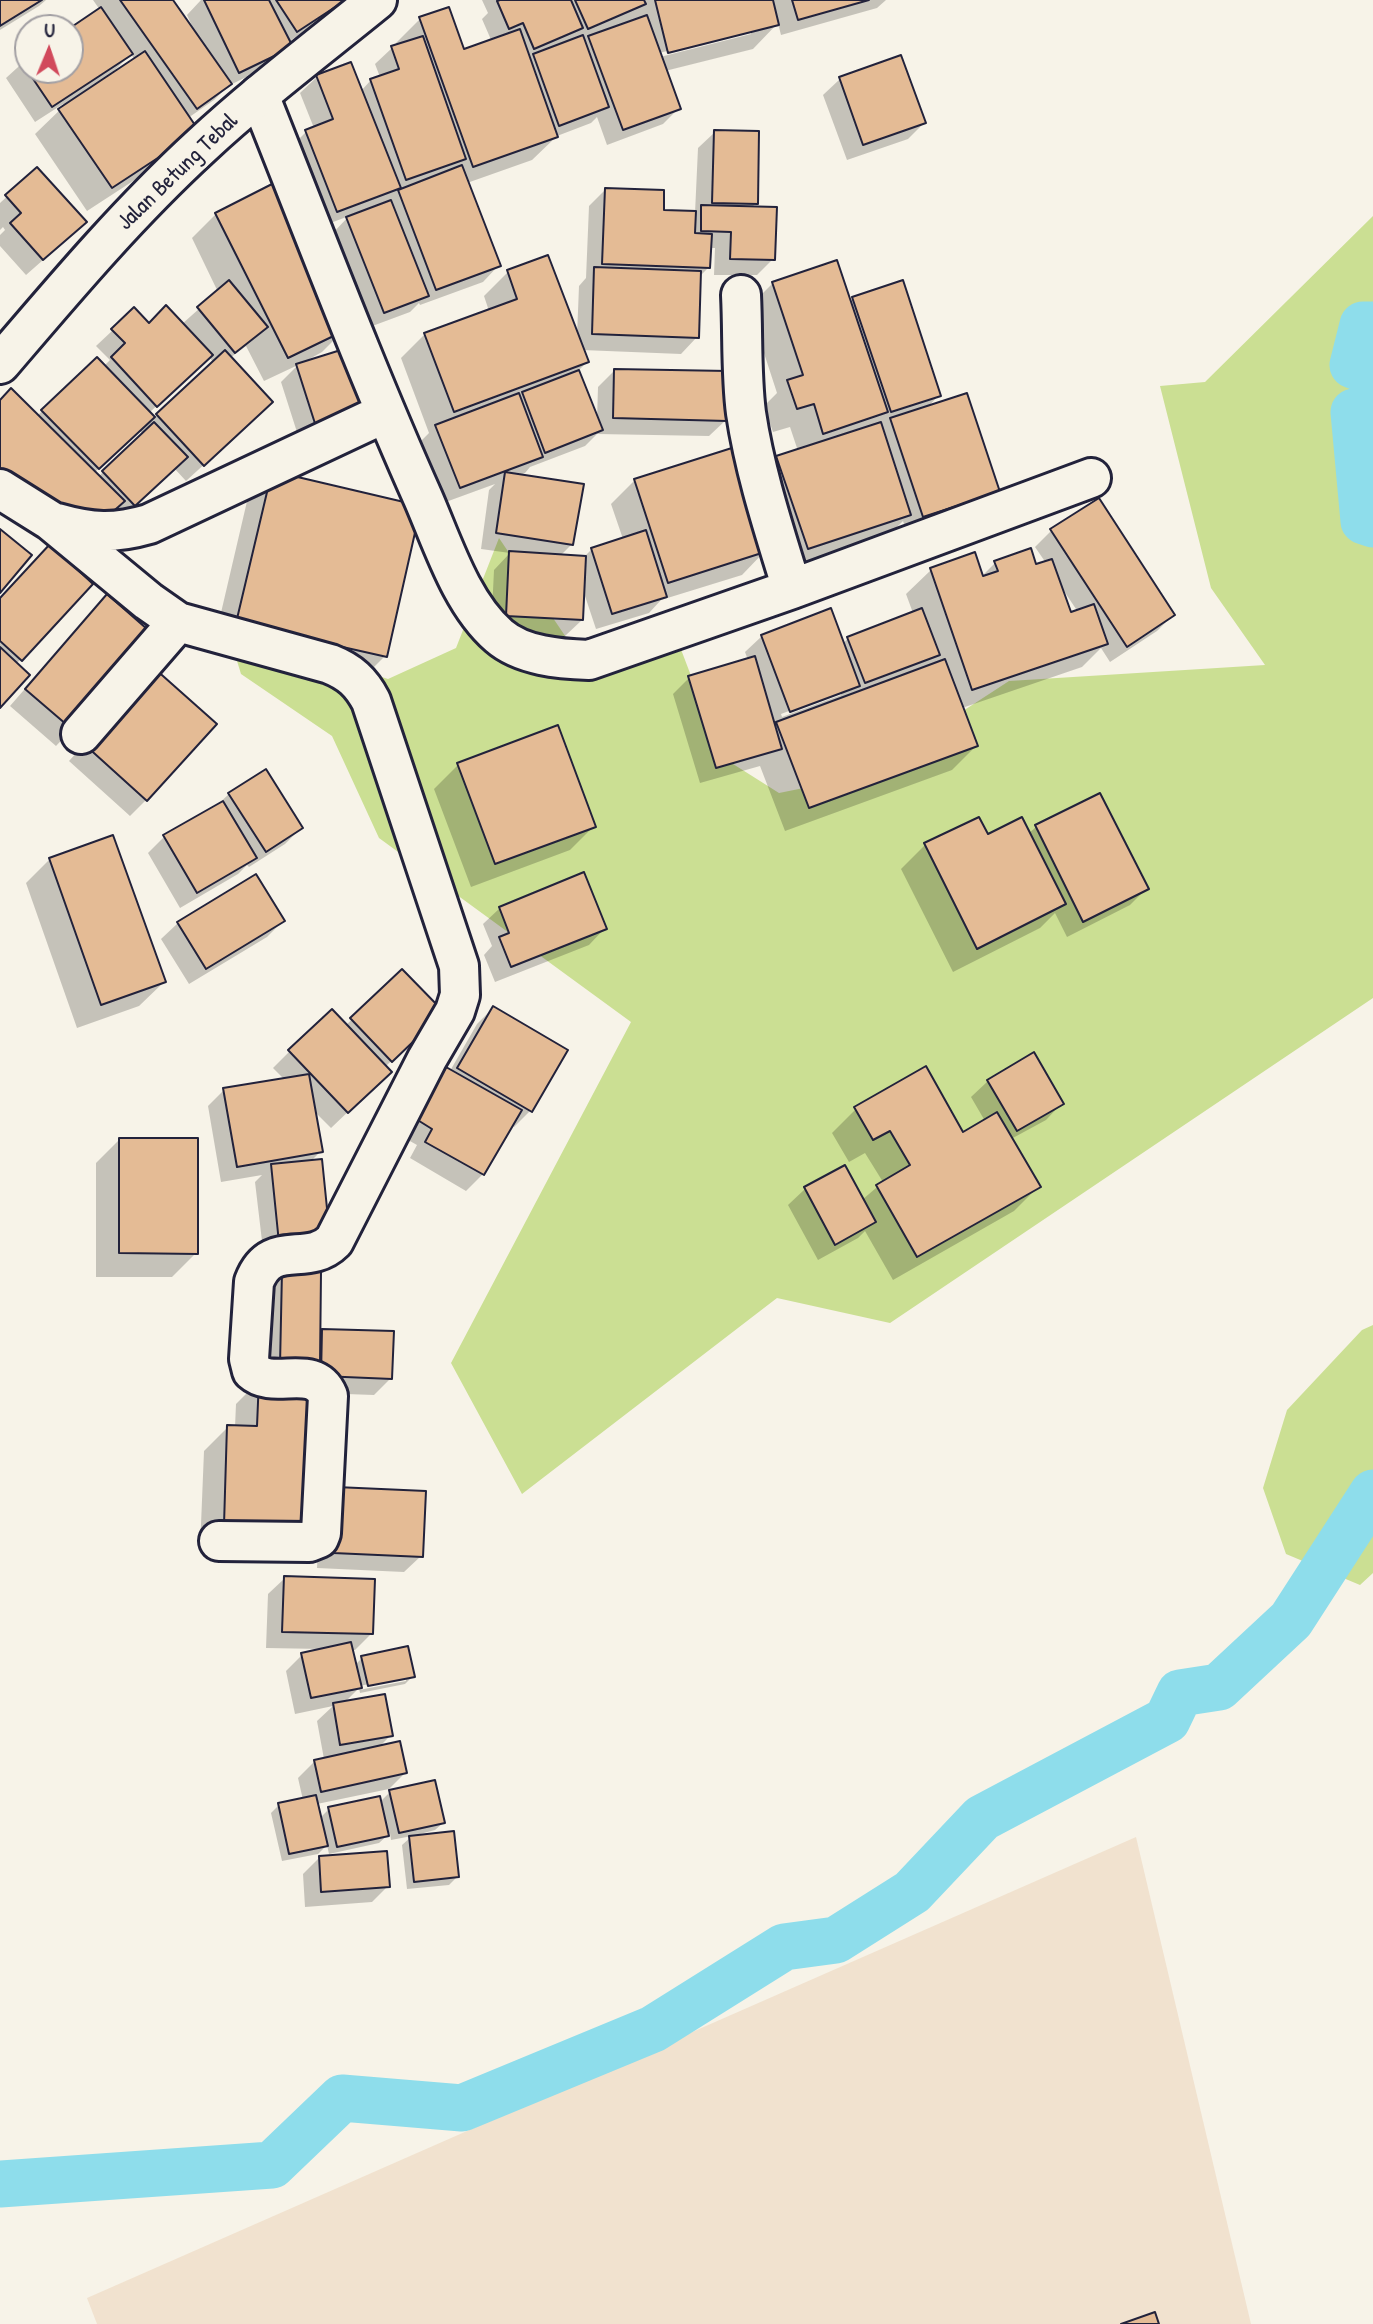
<!DOCTYPE html>
<style>
body{margin:0}
#map{position:relative;width:1373px;height:2324px;overflow:hidden;background:#f7f3e8;font-family:"Patrick Hand",sans-serif}
canvas{display:block}
.north{position:absolute;left:14px;top:14px;width:70px;height:70px;box-sizing:border-box;background:#f7f3e8;border:2px solid #a29fa3;border-radius:50%;rotate:2deg;font-size:19px;font-weight:700;line-height:28px;text-align:center;color:#22223b}
.north::after{content:'';display:block;margin:auto;width:24px;height:32px;background:#d1495b;clip-path:polygon(50% 0,100% 100%,50% 72%,0 100%)}
</style>
<div id="map">
<canvas width="1373" height="2324"></canvas>
<div class="north">U</div>
</div>
<script>
const ctx = document.querySelector('canvas').getContext('2d');
ctx.lineJoin = 'round';
function fill(path, color) {
  ctx.fillStyle = color;
  ctx.fill(path, 'evenodd');
}
function trace(path, color, width, dash) {
  ctx.strokeStyle = color;
  ctx.lineWidth = width;
  ctx.lineCap = dash ? 'butt' : 'round';
  ctx.setLineDash(dash || []);
  ctx.stroke(path);
}
function write(font, color, halo, rows, align = 'center') {
  ctx.font = font + ' "Patrick Hand",sans-serif';
  ctx.lineWidth = 5;
  ctx.setLineDash([]);
  ctx.textBaseline = 'middle';
  ctx.strokeStyle = halo;
  ctx.fillStyle = color;
  for (const [text, x, y, turn = 0] of rows) {
    ctx.save();
    ctx.translate(x, y);
    ctx.rotate((+turn || 0) * Math.PI / 180);
    ctx.textAlign = isNaN(turn) ? turn : align;
    if (halo) ctx.strokeText(text, 0, 0);
    ctx.fillText(text, 0, 0);
    ctx.restore();
  }
}
fill(new Path2D(`
 M1136,1837L1251,2324H97L87,2298Z`), '#f1e2cf');
fill(new Path2D(`
 M1373,216V998L890,1323L777,1298L522,1494L451,1363L631,1022L379,838L332,736L241,674L227,628L388,679L456,648L499,538L578,655L677,639L722,757L779,793L863,776L1009,681L1265,665L1211,588L1160,386L1205,382Z
 M1373,1325V1573L1360,1585L1286,1554L1263,1488L1287,1410L1362,1330Z`), '#cbdf93');
fill(new Path2D(`
 M0,0H46L39,6L0,30Z
 M93,0H171L192,29L193,28L187,15L201,0H345L331,14L288,42L275,63L228,86L214,100L188,118L173,155L87,211L35,134L65,105L63,104L35,122L6,78L28,58V70H70V30L100,10ZM131,54L135,60L110,75Z
 M482,0H886L877,8L781,35L778,23L753,49L665,71L679,108L663,124L607,145L597,117L591,123L557,136L532,160L467,183L499,265L483,282L420,305L419,303L410,312L367,328L331,235L349,216L320,227L290,148L306,132L314,128L300,93L317,77L361,91L371,80L380,77L375,64L392,48L397,46L396,43L420,19L463,52L492,42L482,19L488,13ZM751,30V34L660,57L659,53Z
 M900,57L924,123L908,139L847,160L823,95L840,79Z
 M715,132L756,203L751,208L773,259L757,275H714L715,248H709V267L700,276L697,337L681,354L582,350L587,362L578,371L597,420L598,387L614,371L726,420L709,436L597,434L585,446L530,467L525,473L517,476L572,544L560,556L584,557L592,549L623,539L611,504L635,480L766,550L742,575L661,600L649,613L596,629L583,590L582,620L565,636L491,632L494,570L510,553L481,549L489,490L495,484L443,503L420,442L429,433L401,358L425,334L489,311L484,296L508,272L577,336L579,286L586,278L589,206L606,189L662,212L695,213L698,148Z
 M37,169L68,238L26,275L0,246V235L5,230L3,227L0,230V203Z
 M273,185L346,328L322,352L304,362L365,421L303,451L281,382L298,365L264,381L246,346L230,358L255,418L186,481L174,468L118,521L54,535L0,402L37,416L97,359L104,366L110,360L96,346L113,330L149,325L182,324L218,292L192,238L216,214ZM209,357L214,363L154,418L149,413ZM139,430L143,434L98,477L94,473Z
 M773,283L849,302L853,299L939,395L926,409L998,492L907,533L903,521L885,539L784,572L753,482L777,458L798,451L790,427L773,432L764,406L777,393L749,307Z
 M272,473L385,656L361,680L213,647L248,497Z
 M1051,531L1173,615L1157,631L1110,662L1101,648L1082,667L962,708L976,746L952,770L785,831L760,766L700,783L673,694L689,678L748,660L745,652L762,636L843,644L848,638L913,613L906,594L931,570L974,555L982,576L995,563L1035,566L1046,563L1035,547ZM1062,588L1078,612L1070,615ZM841,691V695L782,717L781,714Z
 M91,584L16,664L0,705V599Z
 M91,613L72,729L56,746L10,706Z
 M137,686L146,800L130,816L69,761Z
 M458,765L594,826L570,850L471,887L434,789Z
 M229,794L301,828L285,844L249,867L247,865L238,874L180,908L148,853L164,837L216,806Z
 M1100,795L1147,888L1130,905L1067,937L1055,913L1040,928L953,972L901,869L925,845L978,819L987,836L1028,834L1036,827Z
 M50,859L164,982L139,1006L77,1028L26,883Z
 M255,876L283,921L267,937L189,984L161,939L178,923Z
 M500,908L605,928L589,945L495,982L484,955L492,946L483,924Z
 M402,972L425,1028L385,1067L373,1088L331,1128L313,1110L321,1151L311,1161L328,1237L264,1258L255,1182L262,1175L221,1182L208,1106L224,1090L285,1080L273,1068L290,1051L345,1026Z
 M493,1008L531,1110L514,1127L511,1125L483,1174L466,1191L410,1158L417,1145L401,1136L430,1085L446,1069L450,1071L477,1024Z
 M988,1081L1062,1103L1046,1120L1011,1139L1038,1187L1014,1211L893,1280L865,1231L858,1238L818,1260L788,1205L805,1189L844,1168L862,1200L883,1182L865,1153L849,1162L832,1133L856,1109L963,1134L985,1121L971,1097Z
 M120,1139L196,1253L172,1277H96V1163Z
 M283,1272L318,1336L323,1331L391,1378L374,1395L318,1393L289,1552L200,1549L204,1451L228,1427H235L236,1404L260,1380L266,1289Z
 M320,1506L421,1556L404,1572L317,1568Z
 M285,1578L371,1634L355,1650H351L355,1665L362,1658L413,1676L405,1684L360,1693L359,1688L344,1703L391,1735L378,1748L405,1773L389,1789L317,1804L320,1818L329,1809L380,1802L390,1792L443,1823L435,1830L420,1834L457,1877L449,1885L407,1889L402,1845L412,1836L391,1840L390,1833L379,1843L329,1854L327,1845L318,1854L282,1861L271,1813L279,1805L303,1800L298,1778L315,1761L324,1759L317,1721L333,1706L295,1714L286,1671L302,1655L322,1649L266,1648L268,1594ZM406,1677V1681L359,1690V1686Z
 M319,1858L388,1886L372,1902L305,1907L303,1874Z`), '#0003');
trace(new Path2D(`
 M1373,325H1363L1353,365L1373,373
 M1373,408L1354,412L1364,521L1373,524
 M0,2184L272,2165L342,2098L462,2108L653,2029L784,1947L836,1940L912,1892L982,1818L1167,1720L1180,1693L1219,1687L1291,1620L1373,1493`), '#8eddeb', 47);
const building = new Path2D(`
 M0,0H42L0,26Z
 M120,0H173L232,84L197,109Z
 M204,0H269L293,47L239,73Z
 M276,0H346L297,32Z
 M500,0H571L583,28L534,49L523,23L509,29L497,1Z
 M575,0H644L646,4L588,29Z
 M655,0H773L779,25L668,53Z
 M792,0H869L798,20Z
 M101,7L133,54L52,107L21,61L28,56V70H70V28Z
 M449,7L464,49L520,29L558,137L473,167L419,17Z
 M647,15L681,109L623,130L588,36Z
 M583,35L609,107L559,126L533,54Z
 M423,36L466,159L406,180L370,79L399,69L391,46Z
 M145,51L199,131L112,188L58,109Z
 M901,55L926,123L863,145L839,77Z
 M351,62L401,188L337,212L305,130L333,119L316,75Z
 M714,130L759,131L758,204L712,203Z
 M462,165L501,266L436,290L398,190Z
 M37,167L87,222L43,260L10,223L21,213L5,195Z
 M274,183L348,329L288,358L215,213Z
 M605,188L664,190V210L696,211L695,233L712,234L710,268L602,264Z
 M391,200L429,296L384,313L346,217Z
 M701,205L777,207L775,260L730,259L731,232L701,231Z
 M548,255L589,362L454,412L424,333L517,299L507,270Z
 M837,260L888,412L823,434L814,404L797,409L787,380L803,375L772,282Z
 M594,267L701,271L699,338L592,334Z
 M229,280L268,327L235,353L197,307Z
 M903,280L941,396L891,412L852,297Z
 M166,305L213,355L157,407L111,357L125,343L111,329L134,307L149,323Z
 M344,349L367,421L319,436L296,364Z
 M225,350L273,402L204,466L156,414Z
 M97,357L155,417L99,469L41,410Z
 M614,369L728,371L727,421L613,418Z
 M579,370L603,430L545,453L522,392Z
 M11,388L125,501L108,516L79,511L5,478L0,473V400Z
 M519,393L543,457L460,488L435,425Z
 M967,393L1000,492L923,517L890,418Z
 M154,422L188,457L135,506L102,471Z
 M881,422L911,515L808,549L776,456Z
 M735,447L768,551L668,583L634,479Z
 M272,471L421,506L387,657L236,623Z
 M505,472L584,484L573,545L496,533Z
 M1099,498L1175,615L1127,647L1050,529Z
 M0,529L32,555L0,593Z
 M646,530L667,597L612,614L591,548Z
 M50,544L93,584L22,661L0,641V598Z
 M1031,548L1036,564L1052,559L1071,612L1094,604L1108,644L972,690L930,568L975,552L983,576L998,571L994,561Z
 M509,551L586,556L583,620L506,616Z
 M107,594L155,636L74,731L25,689Z
 M831,608L860,686L790,712L761,635Z
 M922,608L940,655L865,683L847,637Z
 M0,647L30,675L0,708Z
 M755,656L782,749L716,768L688,676Z
 M945,659L978,746L809,808L776,722Z
 M154,668L217,724L147,801L84,744Z
 M558,725L596,827L495,864L457,763Z
 M266,769L303,828L266,852L228,793Z
 M1100,793L1149,889L1083,922L1035,825Z
 M223,801L257,858L197,893L163,835Z
 M979,817L988,834L1022,817L1066,904L977,949L924,843Z
 M113,835L166,982L101,1005L49,858Z
 M584,872L607,929L511,967L499,937L509,933L499,907Z
 M256,874L285,921L206,969L177,922Z
 M402,969L444,1012L392,1062L350,1018Z
 M493,1006L568,1050L532,1112L457,1068Z
 M332,1009L392,1072L348,1113L288,1050Z
 M1034,1052L1064,1104L1017,1131L987,1080Z
 M926,1066L963,1132L997,1112L1041,1187L917,1257L876,1185L910,1165L890,1131L873,1140L854,1107Z
 M446,1067L522,1110L484,1175L425,1142L432,1129L416,1119Z
 M309,1074L323,1152L237,1167L223,1088Z
 M119,1138H198V1254L119,1253Z
 M322,1159L330,1238L279,1243L271,1164Z
 M845,1165L876,1222L835,1245L804,1187Z
 M282,1271L321,1272L320,1365H280Z
 M322,1329L394,1331L392,1379L321,1376Z
 M259,1378L320,1394L315,1529L224,1525L227,1425L257,1426Z
 M336,1487L426,1491L423,1557L333,1553Z
 M284,1576L375,1579L373,1634L282,1632Z
 M351,1642L362,1688L311,1698L301,1653Z
 M408,1646L415,1677L368,1686L361,1656Z
 M385,1694L393,1736L340,1745L333,1703Z
 M400,1741L407,1773L321,1792L314,1760Z
 M435,1780L445,1823L399,1833L389,1790Z
 M316,1795L328,1846L289,1854L278,1803Z
 M380,1796L389,1836L337,1847L328,1807Z
 M454,1831L459,1877L414,1882L409,1836Z
 M387,1851L390,1887L321,1892L319,1856Z
 M1155,2312L1159,2324H1121Z`);
fill(building, '#e4bb95');
trace(building, '#22223b', 2);
const minor = new Path2D(`
 M259,95C313,230 364,366 423,498C443,544 461,603 499,636C522,656 560,659 589,660L792,589L1091,478
 M741,295C743,334 741,375 746,413C755,473 774,530 792,589
 M0,489L51,521L148,601L178,622L81,734
 M57,523C92,533 114,534 149,524L385,413
 M178,622L330,664C350,672 361,682 371,701L459,966L460,995L455,1011L427,1059L334,1241C307,1268 271,1237 254,1282L249,1359L252,1371C274,1391 314,1362 328,1396L321,1533L319,1538L309,1542L219,1541`);
const tertiary = new Path2D(`
 M0,364C64,289 128,213 201,146C257,94 318,48 377,0`);
trace(minor, '#22223b', 44);
trace(tertiary, '#22223b', 44);
trace(minor, '#f7f3e8', 38);
trace(tertiary, '#f7f3e8', 38);
write('23px', '#22223b', '#f7f3e8', [
 ["Jalan Betung Tebal",178,172,-44]
]);
</script>
